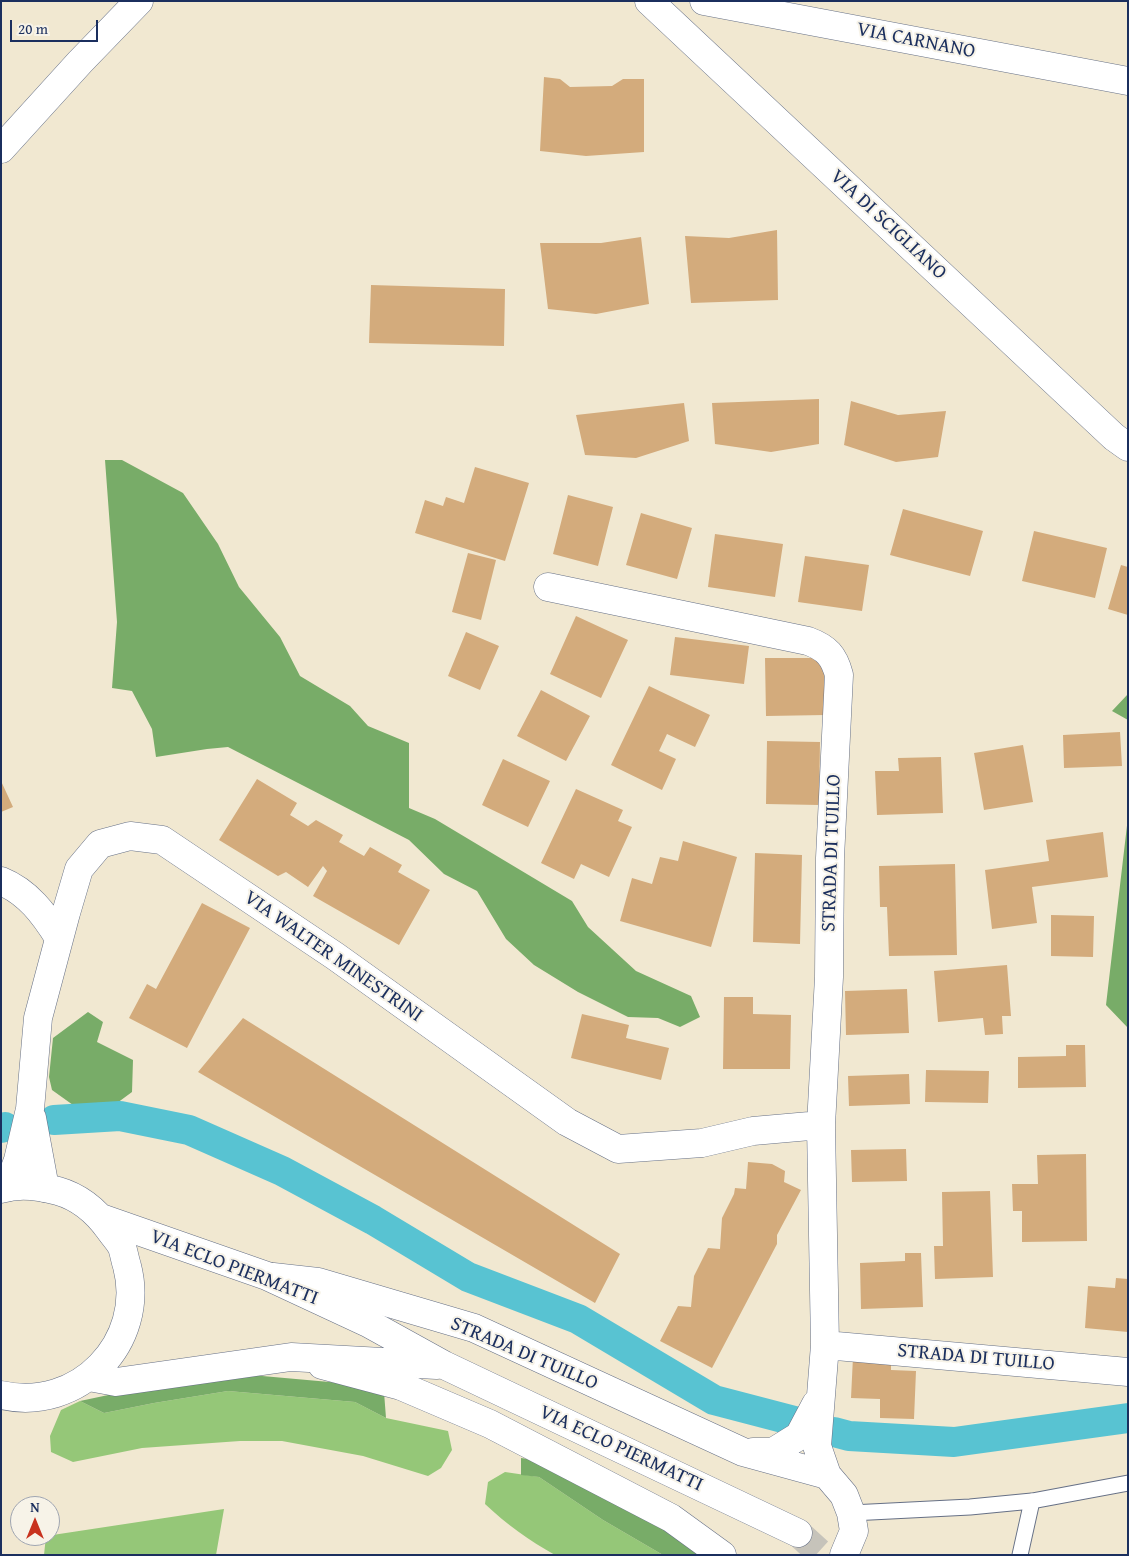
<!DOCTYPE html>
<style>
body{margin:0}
#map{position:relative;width:1129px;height:1556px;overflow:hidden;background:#f1e8d1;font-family:"Gentium Book Plus",serif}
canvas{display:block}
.frame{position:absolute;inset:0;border:2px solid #1b2f5e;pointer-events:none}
.north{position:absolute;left:10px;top:1496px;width:50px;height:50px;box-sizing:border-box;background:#f7f3e8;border:1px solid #9fa5b1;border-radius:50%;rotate:0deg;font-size:14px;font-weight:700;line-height:20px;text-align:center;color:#1b2f5e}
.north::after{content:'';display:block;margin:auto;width:18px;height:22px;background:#c8321e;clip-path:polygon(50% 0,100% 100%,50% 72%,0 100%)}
.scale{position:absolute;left:10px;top:20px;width:88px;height:22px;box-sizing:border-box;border:2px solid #1b2f5e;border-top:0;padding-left:6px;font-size:15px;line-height:18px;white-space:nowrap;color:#1b2f5e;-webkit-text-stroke:4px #f7f3e8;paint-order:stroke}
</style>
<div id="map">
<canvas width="1129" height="1556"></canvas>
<div class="frame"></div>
<div class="north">N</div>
<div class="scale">20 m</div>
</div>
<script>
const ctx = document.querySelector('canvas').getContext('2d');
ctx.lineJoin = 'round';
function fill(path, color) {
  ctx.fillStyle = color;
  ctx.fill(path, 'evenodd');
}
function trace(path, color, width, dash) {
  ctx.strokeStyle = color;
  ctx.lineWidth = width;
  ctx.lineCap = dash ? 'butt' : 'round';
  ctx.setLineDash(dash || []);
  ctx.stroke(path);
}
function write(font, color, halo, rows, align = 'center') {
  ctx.font = font + ' "Gentium Book Plus",serif';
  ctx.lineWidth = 4;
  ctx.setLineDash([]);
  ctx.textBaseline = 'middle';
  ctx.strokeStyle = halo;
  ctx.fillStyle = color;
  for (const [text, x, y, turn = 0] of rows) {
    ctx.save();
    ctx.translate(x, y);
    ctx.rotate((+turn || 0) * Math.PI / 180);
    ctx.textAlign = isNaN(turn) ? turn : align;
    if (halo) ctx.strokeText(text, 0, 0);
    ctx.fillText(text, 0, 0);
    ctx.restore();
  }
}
fill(new Path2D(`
 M228,1391L355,1402L386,1418L448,1431L452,1450L441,1468L428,1476L363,1456L282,1441H240L142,1448L73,1462L51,1452L50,1436L61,1410L80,1401L104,1413L154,1403Z
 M505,1472L539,1477L603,1520L663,1555H555C530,1541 506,1524 485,1504L488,1482Z
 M224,1509L216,1555H44L46,1536Z`), '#95c778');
fill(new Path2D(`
 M105,460H122L183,493L218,544L239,587L280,637L300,676L350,706L368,726L409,743V808L435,819L572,901L588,927L636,971L691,996L700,1017L680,1027L658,1018L628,1017L578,992L534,965L506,939L477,891L444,874L409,840L228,747L207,749L156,757L152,729L132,691L112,688L117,622Z
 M1128,694V720L1112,711Z
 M1128,817V1028L1106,1005Z
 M88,1012L103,1022L97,1042L133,1060L132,1092L94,1120L52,1090L49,1077L53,1038Z
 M251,1375L352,1384L384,1392L386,1418L355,1402L228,1391L154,1403L104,1413L80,1401L146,1387Z
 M521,1458L542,1461L638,1511L699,1555H663L603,1520L539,1477L521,1475Z`), '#78ac68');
trace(new Path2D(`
 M54,1120L120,1116L189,1130L282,1171L373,1220L468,1277L578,1319L714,1400L802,1423
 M1,1128L5,1127
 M834,1432L849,1436L954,1442L1128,1418`), '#58c3d2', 30);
fill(new Path2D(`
 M544,77L560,79L570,87L612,86L623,79H644V152L586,156L540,151Z
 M777,230L778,300L691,303L685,236L729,238Z
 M641,237L649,304L596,314L548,309L540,243H601Z
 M371,285L505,289L504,346L369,343Z
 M819,399V444L771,452L715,444L712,403Z
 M851,401L898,415L946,411L938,457L896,462L844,445Z
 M684,403L689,441L636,458L585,455L576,415Z
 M475,467L529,483L505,561L415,533L425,500L443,506L446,497L464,503Z
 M568,495L613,507L598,566L553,554Z
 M903,509L983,531L970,576L890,555Z
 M641,513L692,528L677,579L626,565Z
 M1034,531L1107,548L1095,598L1022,581Z
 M715,534L783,544L775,597L708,587Z
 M468,553L496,560L481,620L452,612Z
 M805,556L869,565L862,611L798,602Z
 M1121,565L1128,567V615L1108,609Z
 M576,616L628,640L601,698L550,674Z
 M466,632L499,646L480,690L448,676Z
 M675,637L749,646L744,684L670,675Z
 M765,658H824L825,715L766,716Z
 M649,686L710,715L695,747L667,734L659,751L676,759L662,790L611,765Z
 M541,690L590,716L566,761L517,736Z
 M1120,732L1122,766L1064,768L1063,735Z
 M767,741L820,742L819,805L766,804Z
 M1023,745L1033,802L984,810L974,753Z
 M941,757L943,813L877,815L875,771H899L898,758Z
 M503,759L550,781L528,827L482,805Z
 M257,779L297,803L290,815L308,826L316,820L343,835L339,842L364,856L370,847L402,865L398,872L430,890L399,945L313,896L327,871L323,866L308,887L286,872L278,876L219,840Z
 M1,781L13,807L1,812Z
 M576,789L623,810L618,821L632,827L609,877L581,864L574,879L541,863Z
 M1103,832L1108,877L1032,887L1037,923L992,929L985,870L1049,861L1046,840Z
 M683,841L737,857L711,947L620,921L632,878L652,884L660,857L678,861Z
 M755,853L802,855L800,944L753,942Z
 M955,864L957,955L889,956L887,907H880L879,866Z
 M202,903L250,928L187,1048L129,1018L147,984L156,989Z
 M1051,915L1094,916L1093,957L1051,956Z
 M1007,965L1011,1016H1002L1003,1034L985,1035L983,1018L938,1022L934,971Z
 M907,989L909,1033L846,1035L845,991Z
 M724,997H753V1014L791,1015L790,1069H723Z
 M582,1014L629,1025L626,1038L669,1048L661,1080L571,1058Z
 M243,1018L620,1254L595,1303L198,1072Z
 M1066,1045H1085L1086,1087L1018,1088V1057L1066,1056Z
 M926,1070L989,1071L988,1103L925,1102Z
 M909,1074L910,1104L849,1106L848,1076Z
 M906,1149L907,1181L852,1182L851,1150Z
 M1086,1154L1087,1241L1022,1242V1211H1013L1012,1184H1038L1037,1155Z
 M748,1162L772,1164L785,1171L784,1182L801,1190L777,1235V1244L712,1368L660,1341L678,1306L691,1307L694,1276L708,1248L720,1249L722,1218L734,1194L735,1188L746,1189Z
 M990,1191L993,1277L935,1279L934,1246H943L942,1192Z
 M905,1253H921L923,1307L861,1309L860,1263L905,1261Z
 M1116,1278L1128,1279V1332L1085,1328L1088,1286L1115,1288Z
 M853,1357L891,1359V1370L916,1371L914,1419L880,1418V1399L851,1398Z`), '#d3ab7c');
trace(new Path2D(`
 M798,1533L822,1555`), '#c6c3ba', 28, [28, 14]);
const service = new Path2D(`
 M851,1513L970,1507L1032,1501L1128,1483
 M1020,1555L1032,1501`);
const minor = new Path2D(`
 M649,1L1114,437L1128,447
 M704,1L1128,81
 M1,149L80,62L139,1
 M548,587L808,641C827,648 834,656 839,675L830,858L829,977L821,1125L825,1345L817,1446L827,1475
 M1,881C28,892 44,914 59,938
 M32,1118L45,1188
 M8,1187L18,1160L30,1109L38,1018L66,913L79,869L100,844L130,836L162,840L335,956L567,1122L618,1149L702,1143L753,1131L821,1125
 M273,1277L318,1282L474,1328L743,1452L827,1475L844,1495L851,1513L854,1531L844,1555
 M825,1345L1128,1372
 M322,1365L401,1386L490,1424L671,1518L722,1555
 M753,1452H773L799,1436L816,1404`);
const secondary = new Path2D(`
 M1,1189C19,1183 40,1186 58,1191C79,1197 96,1211 109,1229C113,1235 119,1241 122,1247C124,1253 125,1260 127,1266C147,1342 78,1413 1,1395
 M101,1218L267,1276L368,1323L444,1365L798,1533
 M89,1377L116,1382L291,1357L437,1365`);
trace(service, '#667086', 17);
trace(minor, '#667086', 29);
trace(secondary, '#667086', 29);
trace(service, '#fff', 15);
trace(minor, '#fff', 28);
trace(secondary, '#fff', 28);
write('20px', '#1b2f5e', '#f7f3e8', [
 ["VIA CARNANO",916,41,11],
 ["VIA DI SCIGLIANO",888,225,43],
 ["STRADA DI TUILLO",832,853,-88],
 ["VIA WALTER MINESTRINI",333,957,35],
 ["VIA ECLO PIERMATTI",234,1268,21],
 ["STRADA DI TUILLO",524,1354,23],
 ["STRADA DI TUILLO",976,1358,5],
 ["VIA ECLO PIERMATTI",621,1449,25]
]);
</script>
